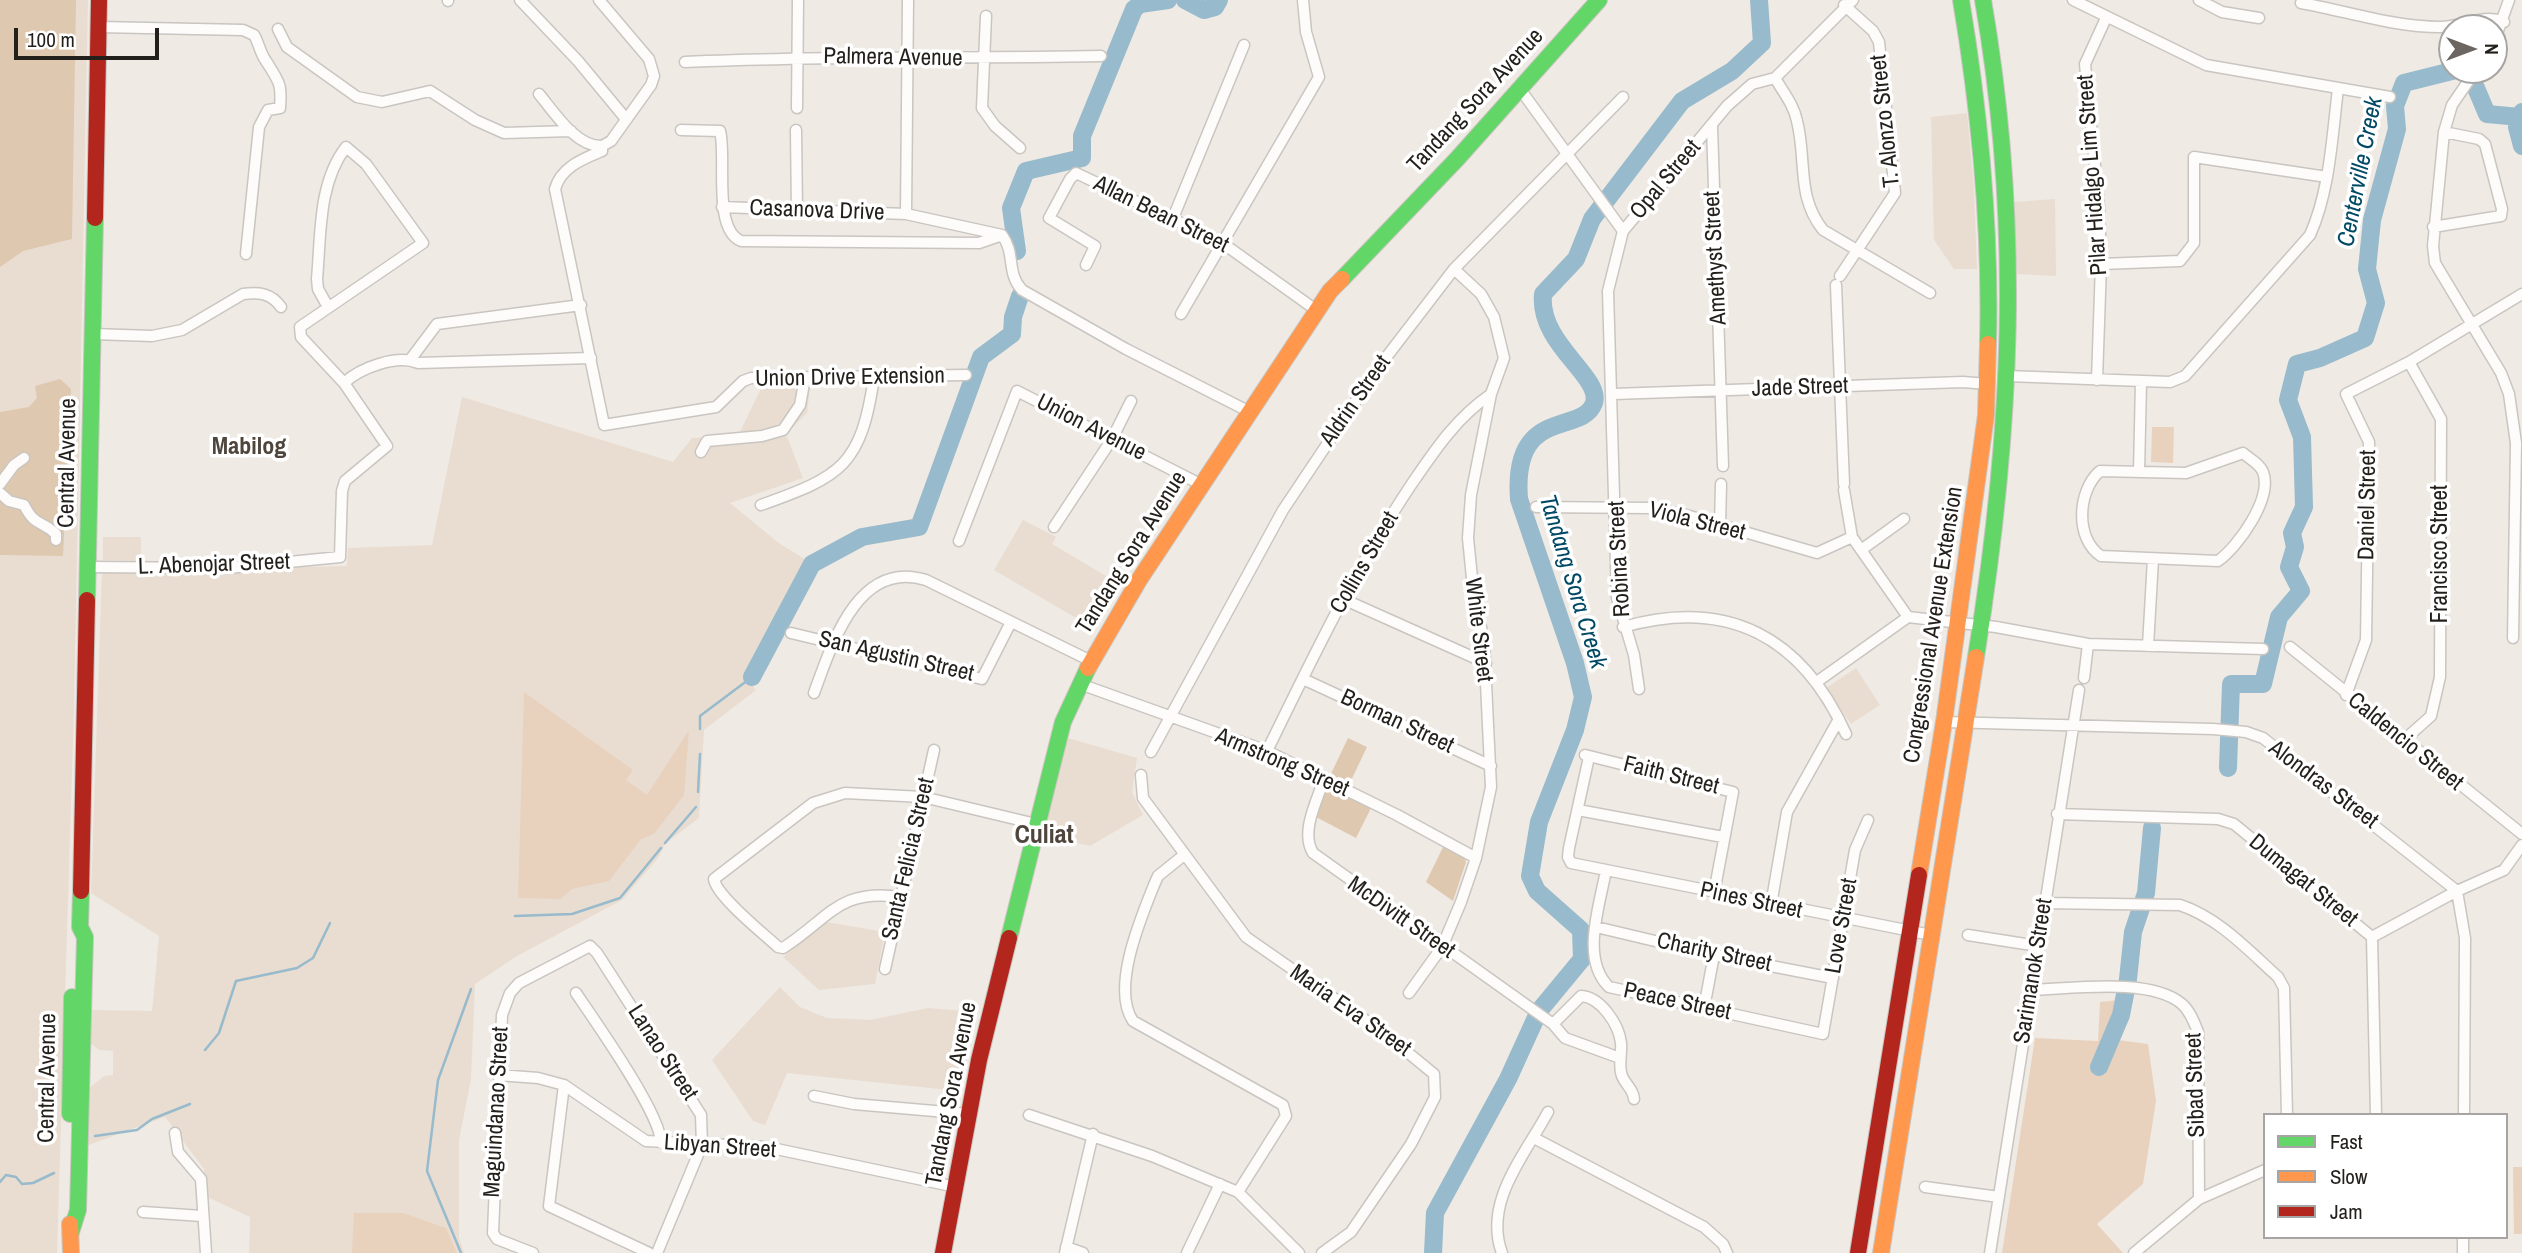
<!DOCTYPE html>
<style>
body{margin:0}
#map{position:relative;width:2522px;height:1253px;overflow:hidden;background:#f0eae4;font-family:"Archivo Narrow",sans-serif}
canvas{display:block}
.legend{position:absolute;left:2263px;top:1113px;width:245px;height:126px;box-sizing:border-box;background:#fff;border:2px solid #a7a5a4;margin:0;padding:9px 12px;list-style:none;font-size:21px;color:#231f1b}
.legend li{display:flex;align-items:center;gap:14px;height:35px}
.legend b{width:35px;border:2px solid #a7a5a4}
.north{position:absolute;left:2438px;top:14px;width:70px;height:70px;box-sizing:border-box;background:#fff;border:2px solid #a7a5a4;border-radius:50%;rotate:90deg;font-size:19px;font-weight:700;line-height:28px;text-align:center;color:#231f1b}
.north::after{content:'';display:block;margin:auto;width:24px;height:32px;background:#6b6661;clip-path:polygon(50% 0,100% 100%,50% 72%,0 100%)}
.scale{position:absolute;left:14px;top:28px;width:145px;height:32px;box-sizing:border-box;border:4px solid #231f1b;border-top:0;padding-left:9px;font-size:21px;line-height:24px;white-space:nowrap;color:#231f1b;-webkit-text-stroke:5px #fff;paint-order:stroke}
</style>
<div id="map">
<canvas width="2522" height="1253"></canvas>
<ul class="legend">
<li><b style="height:9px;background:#63d668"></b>Fast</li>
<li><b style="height:9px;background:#ff974d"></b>Slow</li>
<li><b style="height:9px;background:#b3261e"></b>Jam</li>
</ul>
<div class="north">N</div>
<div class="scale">100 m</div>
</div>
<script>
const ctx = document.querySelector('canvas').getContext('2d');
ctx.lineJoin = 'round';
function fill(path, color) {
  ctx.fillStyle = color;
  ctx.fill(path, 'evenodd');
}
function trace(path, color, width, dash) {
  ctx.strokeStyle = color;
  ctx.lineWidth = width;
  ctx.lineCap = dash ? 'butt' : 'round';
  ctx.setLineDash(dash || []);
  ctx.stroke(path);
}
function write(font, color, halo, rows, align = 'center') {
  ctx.font = font + ' "Archivo Narrow",sans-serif';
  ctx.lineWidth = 7;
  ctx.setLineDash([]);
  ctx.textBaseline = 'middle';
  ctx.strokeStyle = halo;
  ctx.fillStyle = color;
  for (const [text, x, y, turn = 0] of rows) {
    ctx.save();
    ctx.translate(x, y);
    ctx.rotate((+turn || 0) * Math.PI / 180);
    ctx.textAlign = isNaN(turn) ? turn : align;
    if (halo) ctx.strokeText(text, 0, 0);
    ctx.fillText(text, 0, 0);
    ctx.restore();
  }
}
fill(new Path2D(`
 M0,0H88L74,708L57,1253H0Z
 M1967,113L1974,189L1977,269H1954L1934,240L1931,117Z
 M2055,199L2056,276L2017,274L2014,202Z
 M768,374H802L810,389L807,413L786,434L803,478L730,503L780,544L808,561L743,675L756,690L704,730L699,818L666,843L658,858L622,900L517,956L475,984L471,1079L459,1140V1238L464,1253H249L250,1217L205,1196L204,1169L165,1117L86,1146L88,1089L104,1076L113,1075V1051L99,1050L90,1043L89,1010L152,1011L159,936L91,893L102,572L347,566L348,548L432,545L462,397L673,462L692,438L738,436Z
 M1023,520L1056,537L1052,544L1123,586L1095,629L994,570Z
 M103,537H141V561L103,560Z
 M1856,668L1880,705L1851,724L1826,688Z
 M1068,738L1137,758L1132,792L1143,815L1090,846L1043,835Z
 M826,922L885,932L875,984L819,990L783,957Z
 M780,987L800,1007L827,1018L870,1020L928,1008L976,1012L958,1091L787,1073L765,1125L753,1121L712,1060Z`), '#e9ddd1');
fill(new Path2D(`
 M2152,427H2174L2173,463L2151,462Z
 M524,692L633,770L626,780L647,795L689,730L684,795L654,834L641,839L609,881L572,889L560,899L518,898Z
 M2128,999L2118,1040L2148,1044L2156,1101L2143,1184L2097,1224L2123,1253H2002L2035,1038L2098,1041L2100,1002Z
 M2513,1167H2522V1234H2514Z
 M354,1213H403L446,1228L457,1253H352Z`), '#e8d2be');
fill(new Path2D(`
 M0,0H76L72,239L23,251L0,267Z
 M60,379L71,389L63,556L0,555V412L29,407L37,398L35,386Z
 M1348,738L1367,747L1347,789L1328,780Z
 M1325,782L1372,806L1356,838L1314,816Z
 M1444,845L1463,855L1466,862L1453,901L1426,882Z`), '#dfc8b0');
trace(new Path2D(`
 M700,729V716L752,677
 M698,792L700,754
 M665,843L696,807
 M515,916L572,914L620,898L661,848
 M205,1050L219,1033L236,981L297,968L313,958L330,923
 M95,1136L137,1130L152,1119L190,1104
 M0,1182L6,1175L16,1177L22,1184L33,1183L54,1173
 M461,1253L427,1171L438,1080L471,989`), '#97bacc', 2.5);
trace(new Path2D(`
 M1185,0L1204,10L1215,7L1219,0
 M2473,81L2487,114L2520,117
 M2522,112L2517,127L2522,146
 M1017,251L1011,208L1026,171L1082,158V136L1134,9L1140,4L1168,0
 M752,677L812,564L862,537L919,527L981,357L1012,334L1013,317L1020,296
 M2228,768L2231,684H2263L2279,617L2301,591L2289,567L2295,547L2292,533L2304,507L2302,437L2288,400L2297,364L2320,358L2365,338L2376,303L2367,269L2372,220L2397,129L2395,106L2404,83L2456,70
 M2099,1067L2121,1015L2128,979L2133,932L2146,893L2152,828
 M1433,1253L1435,1213L1508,1079L1539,1011L1582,959L1581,930L1537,891L1530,876L1539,822L1575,730L1583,697L1575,663L1519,499C1512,405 1582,436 1594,403C1602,376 1538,344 1543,294L1576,259L1592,219L1682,101L1732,71L1762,43L1759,0`), '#97bacc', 18);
const street = new Path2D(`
 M448,0V1
 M520,0L578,61L626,119
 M599,0L649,59L654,76L651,85L611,141L602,146V151C583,159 561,167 555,189L604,425L716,407L743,381L751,378L966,375
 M2073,0L2206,65L2390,97
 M2199,0L2222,12L2259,18
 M2301,3C2347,11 2393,27 2440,27C2463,27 2482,13 2504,22
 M986,16L982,108L995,126L1020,148
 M99,27L243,30L254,35C259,43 260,53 266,61C279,82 282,83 280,108L268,110L259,127L246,254
 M278,29L287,47L357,97L382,102L430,91L475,120L504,133L571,131
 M2494,42L2509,0
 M685,62C823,55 962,59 1101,56
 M2476,70L2452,105L2444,132L2433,246L2435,263L2501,373L2509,394L2516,443L2513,638
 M1775,78C1783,92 1794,105 1797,121C1807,161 1796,196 1823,230L1930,293
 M1520,89L1623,231
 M539,94C554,112 576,147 602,146
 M797,108L798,0
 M1712,126L1723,466
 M681,130L720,131C727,156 712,229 741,241L979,243L1002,235
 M796,130L797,212
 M722,207L906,214L1002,235C1016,254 1006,273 1022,290L1126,349L1248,411
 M906,214L908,0
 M1173,218L1244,45
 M2433,227L2501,216L2502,209L2485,144L2479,139L2444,132
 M2101,264L2180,261L2194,243V157L2327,177
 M1086,265L1095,246L1049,218L1070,179L1076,173L1221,242L1316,310
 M1840,276L1895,193L1879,42L1873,31L1844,5
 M1836,285L1844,484
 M1181,314L1319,77L1306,32L1303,0
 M93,334L152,336L182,330L243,294C259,292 271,293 281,307
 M410,360L437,324L581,305
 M2007,376L2170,382L2185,376L2310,235C2330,190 2332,137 2338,89
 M2097,380L2101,264L2099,207L2085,64L2106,18
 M344,383C360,368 397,354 418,363L591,358
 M1613,394L1963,382L1987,384
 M701,452L707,441L762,436L783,430L800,405L805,378
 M2243,453C2250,459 2260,464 2263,472C2273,498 2238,547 2218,561L2101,556C2075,539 2077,491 2100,471L2186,473Z
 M2139,472L2141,382
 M0,484L14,465L24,458
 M1844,490L1852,537L1908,617
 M0,493L9,501L24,505C36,528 40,519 56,534V540
 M761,505C842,476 861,466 874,377
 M1536,507L1649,508L1686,515L1817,553L1852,537
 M1720,526L1721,484
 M1054,527L1112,439L1131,401
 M959,541L1017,391L1202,485
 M1861,550L1904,519
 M88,567L228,568L340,557L342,491L345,481L387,446L344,383L301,337L300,327L423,243L366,164L346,147C318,183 321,235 317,279L318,289L328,307
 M1343,599L1486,663
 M1623,627C1728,597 1802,637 1846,734
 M791,633L982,679L1011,622
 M2148,646L2153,559
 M2290,647L2522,834
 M2084,678L2088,644
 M1303,679L1491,766
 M1818,681L1908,617L1996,627L2088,644L2263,649
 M1080,684L1267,751L1397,815L1476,858
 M1639,689L1634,655L1617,598L1608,291L1623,231L1727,106L1752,84L1775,78L1853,0
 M814,693C832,644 858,559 926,580L1091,661
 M2346,695L2366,640L2369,442L2346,394L2409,362L2522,294
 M1944,722L2213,729L2246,732L2263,738L2457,891L2465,938L2464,1115
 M2403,741L2431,716L2440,677L2441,419L2409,362
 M1267,751C1311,661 1355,569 1411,485C1435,450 1456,418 1491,394
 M1151,752L1283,510L1378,368L1454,269L1623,97
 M1585,755L1733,792L1714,893
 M1589,757L1569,848L1568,857L1571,863L1931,935
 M1141,775L1143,798L1246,937L1384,1033L1434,1074L1435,1097L1411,1144L1351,1232L1322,1253
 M1324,779C1317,801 1300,832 1313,853L1553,1024
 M1578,810L1723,837
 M2057,814L2218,819L2234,824L2372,937L2376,1115
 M1184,855L1158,876L1154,885C1140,920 1111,989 1133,1021L1283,1105L1286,1116L1238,1192
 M1606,870C1600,905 1580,959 1609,987L1823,1034L1855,850L1868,820
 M901,897C838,888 830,918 783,948L778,947C764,934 716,896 714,879L813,803L845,793L923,797L1036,824
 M2044,903L2180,905C2219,918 2248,950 2278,977L2284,988L2287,1115
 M1771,905L1787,812L1839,719
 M1596,927L1714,955L1833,978
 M1968,935L2038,946
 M2372,937L2457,891L2504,870L2522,845
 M885,969L934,750
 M2031,990C2071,989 2150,977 2182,1004C2190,1011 2194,1022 2198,1032L2199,1199
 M576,993C595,1021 661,1114 661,1143
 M1409,993L1442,947L1461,902L1476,858L1491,787L1484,642L1473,588L1468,538L1471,495L1491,394L1504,358L1494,317L1481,294L1454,269
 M1704,1008L1714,955
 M1620,1058L1565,1038L1553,1024L1581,996C1601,997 1619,1025 1621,1043C1622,1054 1618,1066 1622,1076C1626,1086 1633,1088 1634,1099
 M498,1075L538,1078L564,1085L646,1141L767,1147L956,1187
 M564,1085L549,1206L649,1253
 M814,1096L854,1104L969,1114
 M1029,1115L1152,1156L1238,1192L1299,1253
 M175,1133L178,1152L201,1179L206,1253
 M1534,1138L1704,1227L1723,1244L1727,1253
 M1925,1187L1999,1197
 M143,1212L202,1216
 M1066,1247L1083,1253
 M533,1253L497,1239L493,1233L502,1015L510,993L519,983L590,946L597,953L701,1115L702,1145L657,1253
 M1065,1253L1093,1134
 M1187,1253L1220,1184
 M1502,1253C1483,1202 1525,1155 1548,1112
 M1990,1253L2079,690
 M2134,1253L2199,1199L2265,1170
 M2463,1253V1237`);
const fast = new Path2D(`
 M1961,0C1980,114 1991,228 1988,344
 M1342,279L1457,159L1599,0
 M87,600L95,218
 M1976,657C2012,432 2022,226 1983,0
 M1009,938L1063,722L1088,668
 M70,1114L72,997
 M71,1232L78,1210L85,937L80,927L81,891`);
const slow = new Path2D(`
 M1088,668L1139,580L1330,291L1342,279
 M1919,875L1944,722L1986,415L1988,344
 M70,1224L71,1253
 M1881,1253L1976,657`);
const jam = new Path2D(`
 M95,218L99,0
 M81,891L87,600
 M943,1253L979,1060L1009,938
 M1858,1253L1919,875`);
trace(street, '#c9c5c0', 13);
trace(fast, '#c9c5c0', 18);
trace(slow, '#c9c5c0', 18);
trace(jam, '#c9c5c0', 18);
trace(street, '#fdfcfb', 10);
trace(fast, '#63d668', 16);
trace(slow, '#ff974d', 16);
trace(jam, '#b3261e', 16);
write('23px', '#231f1b', '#fff', [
 ["Palmera Avenue",893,58,1],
 ["Tandang Sora Avenue",1476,101,-47],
 ["T. Alonzo Street",1886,121,-96],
 ["Pilar Hidalgo Lim Street",2093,175,-94],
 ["Opal Street",1666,180,-50],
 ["Casanova Drive",817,211,2],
 ["Allan Bean Street",1161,215,26],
 ["Amethyst Street",1716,258,-93],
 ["Union Drive Extension",850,378,-1],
 ["Jade Street",1800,388,-2],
 ["Aldrin Street",1356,401,-55],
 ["Union Avenue",1091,428,27],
 ["Central Avenue",68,463,-89],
 ["Daniel Street",2368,505,-89],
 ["Viola Street",1697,522,14],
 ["Tandang Sora Avenue",1132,553,-58],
 ["Francisco Street",2441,554,-90],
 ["Robina Street",1620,559,-93],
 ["Collins Street",1365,563,-60],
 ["L. Abenojar Street",214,565,-2],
 ["Congressional Avenue Extension",1934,625,-81],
 ["White Street",1478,630,83],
 ["San Agustin Street",896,657,13],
 ["Borman Street",1397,722,25],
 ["Caldencio Street",2405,742,39],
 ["Armstrong Street",1282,763,23],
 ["Faith Street",1671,776,14],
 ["Alondras Street",2323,785,37],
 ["Santa Felicia Street",909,859,-77],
 ["Dumagat Street",2303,881,39],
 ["Pines Street",1751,901,12],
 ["McDivitt Street",1401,918,35],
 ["Love Street",1842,926,-80],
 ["Charity Street",1714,953,12],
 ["Sarimanok Street",2034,971,-81],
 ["Peace Street",1677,1002,12],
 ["Maria Eva Street",1350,1011,35],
 ["Lanao Street",662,1053,57],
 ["Central Avenue",48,1078,-89],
 ["Sibad Street",2196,1085,-92],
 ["Tandang Sora Avenue",952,1094,-79],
 ["Maguindanao Street",497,1112,-87],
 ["Libyan Street",720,1147,4]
]);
write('italic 24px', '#004965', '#fff', [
 ["Centerville Creek",2361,172,-79],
 ["Tandang Sora Creek",1572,582,73]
]);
write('bold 24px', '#4e453c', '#fff', [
 ["Mabilog",249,448]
]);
write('bold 26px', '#4e453c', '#fff', [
 ["Culiat",1044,836]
]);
</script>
